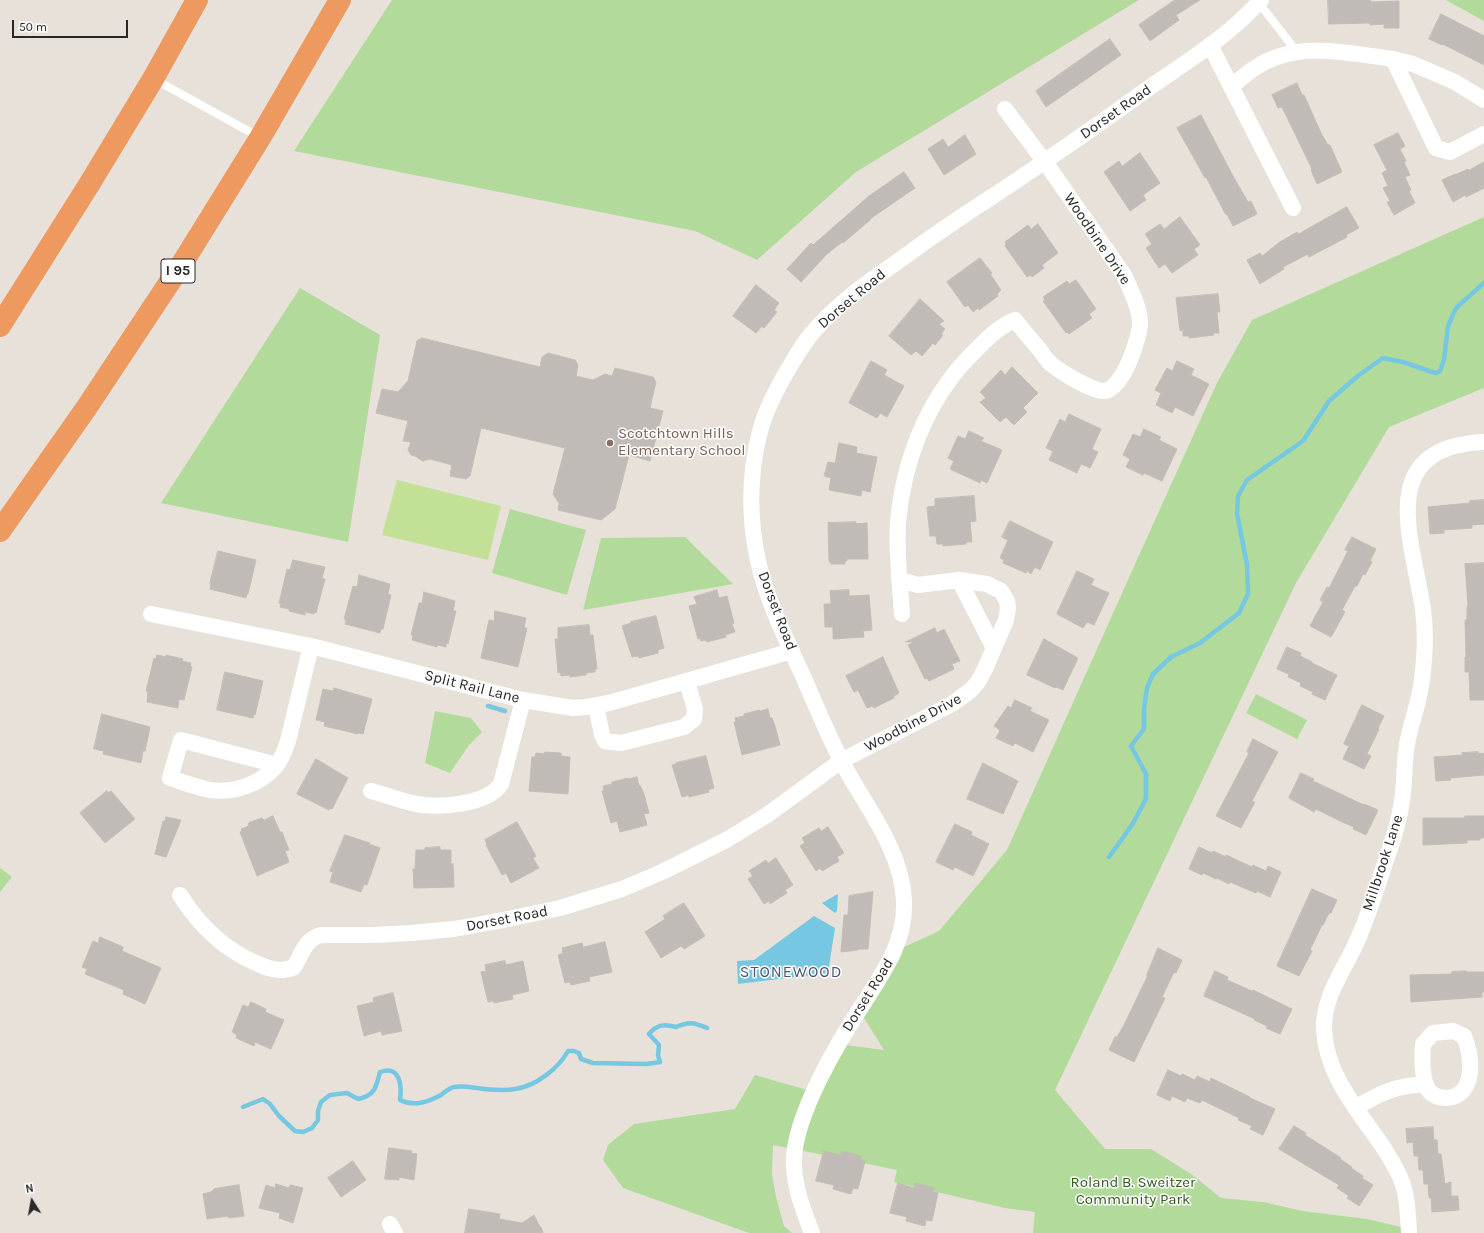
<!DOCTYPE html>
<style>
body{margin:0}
#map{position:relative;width:1484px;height:1233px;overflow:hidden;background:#e8e1d9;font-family:Karla,sans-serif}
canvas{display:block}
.north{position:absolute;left:12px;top:1181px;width:40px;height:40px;-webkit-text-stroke:3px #fff;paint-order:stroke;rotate:349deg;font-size:11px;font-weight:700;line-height:16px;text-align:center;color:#272727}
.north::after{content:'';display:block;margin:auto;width:14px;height:18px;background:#272727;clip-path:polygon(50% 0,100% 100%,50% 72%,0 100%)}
.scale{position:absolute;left:12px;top:20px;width:116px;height:18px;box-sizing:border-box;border:2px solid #272727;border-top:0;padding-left:5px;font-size:12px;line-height:14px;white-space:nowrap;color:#272727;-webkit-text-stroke:3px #fff;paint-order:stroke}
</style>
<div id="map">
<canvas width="1484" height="1233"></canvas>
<div class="north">N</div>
<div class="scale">50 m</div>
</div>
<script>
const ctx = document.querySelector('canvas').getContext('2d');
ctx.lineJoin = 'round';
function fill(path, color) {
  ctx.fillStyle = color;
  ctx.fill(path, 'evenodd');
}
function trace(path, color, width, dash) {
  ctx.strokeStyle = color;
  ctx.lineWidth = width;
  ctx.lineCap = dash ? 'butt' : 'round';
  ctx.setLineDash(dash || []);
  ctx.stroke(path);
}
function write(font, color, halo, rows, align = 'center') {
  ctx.font = font + ' Karla,sans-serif';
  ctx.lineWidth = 3;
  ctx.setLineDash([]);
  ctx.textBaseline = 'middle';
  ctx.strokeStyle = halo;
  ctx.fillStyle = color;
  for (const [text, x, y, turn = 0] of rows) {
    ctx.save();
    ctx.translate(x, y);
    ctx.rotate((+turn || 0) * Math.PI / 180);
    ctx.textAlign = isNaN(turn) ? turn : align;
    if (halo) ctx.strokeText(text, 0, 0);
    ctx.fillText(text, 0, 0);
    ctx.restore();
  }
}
fill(new Path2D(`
 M392,0H1139L856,172L757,260L695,231L294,151Z
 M1446,0H1484V21Z
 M1484,217V388L1389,427L1296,583L1055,1090L1105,1149H1151L1194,1176L1221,1198L1263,1202L1303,1211L1367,1219L1409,1229V1233H1033L1035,1212L1005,1208L894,1182L897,1170L824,1155L773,1145L772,1174L776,1197L784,1226L792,1233H749L623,1188L603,1160L608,1145L634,1124L735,1109L755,1075L814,1092L838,1044L884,1050L859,1010L895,951L939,931L1007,850L1136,562L1217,383L1252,320Z
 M300,288L380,335L348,542L161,503Z
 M510,509L586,530L567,595L492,573Z
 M685,537L733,584L583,610L601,538Z
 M1256,694L1307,720L1297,739L1246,713Z
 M435,711L471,718L482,732L469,745L450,773L425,763Z
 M0,868L12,877L0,892Z`), '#b2da9b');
fill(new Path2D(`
 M397,480L501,506L488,560L382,535Z`), '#c3e097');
fill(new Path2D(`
 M838,894L837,911L835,913L822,903Z
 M814,916L835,928L828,973L738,984L737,961L754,960Z`), '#76c7e1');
trace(new Path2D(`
 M488,706L505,711
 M1109,857L1132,825L1146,799V774L1131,746L1144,729V709L1147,688L1153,674L1171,657L1200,643L1239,613L1248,594L1247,565L1237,514L1238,496L1247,480L1303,441L1329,401L1359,375L1383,358L1403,362L1432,372L1437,373L1440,371L1444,360L1448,326L1456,308L1484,283
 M243,1107L263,1099L270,1104L279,1116L295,1131L303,1132L312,1128L318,1120V1111L321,1102L330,1095L347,1093L358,1099C375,1095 376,1088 380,1072C400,1065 402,1085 400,1100C414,1107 428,1102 441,1095C445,1092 449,1088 454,1087C463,1085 474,1088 484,1089C494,1090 505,1091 515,1089C536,1086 558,1069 568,1051H574L579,1053L581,1059L593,1063L647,1064L660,1062L658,1055L659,1045L649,1034C657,1024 665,1024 676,1027C690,1021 694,1023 707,1028`), '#76c7e1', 4.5);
const building = new Path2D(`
 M1175,0H1200L1176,15L1179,20L1150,41L1139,25Z
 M1328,0H1370L1371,2L1399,1V28H1384V24L1370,25V23L1329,24Z
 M1441,14L1484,36V65L1443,44L1442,45L1429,39Z
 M1110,39L1121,55L1046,107L1036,91Z
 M1297,83L1302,95H1304L1321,133L1328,145H1330L1342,172L1317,184L1311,170L1312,169L1282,107L1278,108L1272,95Z
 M1201,115L1234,178L1248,202L1251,201L1257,214L1233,226L1227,214L1226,215L1206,177L1205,178L1177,128Z
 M1398,133L1405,146L1400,149L1406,161L1404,162L1410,175L1405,177L1411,190L1409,191L1415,203L1394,215L1387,202L1390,201L1383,188L1388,186L1382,173L1387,170L1374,145Z
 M965,135L976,154L944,175L928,149L943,139L948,147Z
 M1140,153L1160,183L1143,195L1146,200L1130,211L1104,172L1119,161L1122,166Z
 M1484,162V188L1466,197L1465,195L1453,202L1442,180L1455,174V175L1468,169L1469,170Z
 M904,172L915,188L870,219V220L843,243L842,242L827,254L801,282L787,269L811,243L813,245L869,196Z
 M1347,207L1359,228L1346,235L1347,237L1334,244L1309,257L1308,254L1283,267L1284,269L1260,284L1247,260L1260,253L1262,256L1280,242L1297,232L1298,234Z
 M1180,217L1200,245L1194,249L1198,255L1172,273L1165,264L1159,268L1146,248L1152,244L1145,234L1160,224L1164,229Z
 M1038,224L1058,253L1042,265L1044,268L1032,277L1031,275L1027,277L1005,246L1006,244L1005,242L1028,225L1031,229Z
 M980,258L992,273L990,274L1001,290L997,294L998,296L979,310L978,308L973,312L968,305L965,307L947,282Z
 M1076,280L1096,309L1089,314L1092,318L1069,334L1067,332L1066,333L1043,301L1045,300L1043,297L1067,281L1069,284Z
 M756,285L779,303L774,310L777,312L764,328L762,326L756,333L733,316Z
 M1218,294L1220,312H1217L1219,333H1213L1214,335L1189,338V336H1183V330L1180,331L1176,298Z
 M920,299L944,321L939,324L945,329L941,334L943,335L935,345L933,343L922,356L916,351L911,355L889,336Z
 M422,338L540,367L542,357L548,353L575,360L578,365L576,376L593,380L605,374L612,376L615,368L653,377L656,382L650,408L663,411L650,461L629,455L615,509L601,520L558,510L559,503L553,494L565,448L481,428L470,476L466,479L450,476L452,465L430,459L423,461L415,456L411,455L408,450L411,442L403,441L408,421L376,413L382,389L398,392L408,381L417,341Z
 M871,361L887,370L884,375L904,386L887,417L880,413L877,418L849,403Z
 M1177,361L1194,369L1191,375L1209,384L1193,416L1175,407L1172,413L1156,405L1161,393L1155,390L1167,368L1172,371Z
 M1012,367L1038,393L1023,408L1027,412L1014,425L1006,417L1000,422L980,402L986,398L980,392L1001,370L1005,375Z
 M1069,414L1101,429L1092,449L1098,452L1090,468L1081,464L1077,473L1049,460L1053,451L1046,448L1060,419L1065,422Z
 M1144,429L1161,437L1159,440L1177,449L1162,481L1144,473L1143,475L1126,467L1130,459L1123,455L1133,434L1140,437Z
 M969,431L984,438L981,441L1002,450L987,483L981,480L980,483L950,469L954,461L948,458L958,436L965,439Z
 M839,443L857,447L856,453L877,457L870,492L862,490L861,496L829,490L831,478L824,476L828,462L835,463Z
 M974,496L976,521L970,522L972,542H966V544L943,546V544H937L936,536H930L927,507L935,506V499Z
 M1484,500V524L1472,525V528L1444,530V533L1430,534L1428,507L1470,503V501Z
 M1010,521L1053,542L1040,570L1035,567L1031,574L1027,571L1026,573L1003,563L1004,560L1000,558L1008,540L1002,537Z
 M856,522V524L867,523L868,559H847V561H845V564H831V562H829L828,523Z
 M1352,537L1376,549L1370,561L1372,562L1365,575L1363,574L1357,586H1355L1342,610L1345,612L1331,637L1310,626L1323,602L1320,600L1327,587L1329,588L1348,551L1345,550Z
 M218,551L256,560L248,594H247L246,598L210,589L211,585L210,584Z
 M293,560L325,567L322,578L325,579L316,613L315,612L314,614L305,612V615L289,611V609L280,607L281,604L279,603L287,569L290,570Z
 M1484,563V700H1470L1469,672H1465V657H1466L1465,620H1467V606H1468L1465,564Z
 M1077,571L1094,579L1091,585L1109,593L1094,625L1087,622L1083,628L1057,614Z
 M359,575L390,584L388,594L391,595L383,629H381L380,633L345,624L346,620L344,619L353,586L357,587Z
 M717,590L719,598L727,596L734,623L732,624L735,632L725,635L726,637L707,642L706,640L701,641L700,638L698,639L689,606L697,604L694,597Z
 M849,590V596L869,595L872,630L863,631L864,637L833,639V627H825L824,604H831L830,591Z
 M424,592L455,601L453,611H456L448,644L446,643V647L437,645V647L412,640L413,635H411L419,603H422Z
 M495,611L526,618L524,628H527L518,667L481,658L489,620L494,621Z
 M656,616L664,648L658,650V653L639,658V656L632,657L622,626L631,623V622Z
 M589,625L590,635H593L597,669H595V672L586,673V675L570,677V675L561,676L560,672L558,673L555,639H558V628Z
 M935,628L937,633L944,629L960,661L952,664L954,669L929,681L927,678L925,679L908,645L914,642H906Z
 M1044,639L1078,658L1063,690L1056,687L1055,688L1027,675Z
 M1287,647L1301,653L1300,656L1312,662V663L1337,675L1325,700L1312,694L1313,692L1300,686L1301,683L1288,677L1289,674L1277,669Z
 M157,655L166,657V655L183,659L182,661L191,663L190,666L192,667L184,700L179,699L178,708L147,702L148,692L146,691L154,658L156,659Z
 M883,657L899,693L894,696V698L874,708L873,706L867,708L858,690L854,692L846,676Z
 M225,672L263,681L255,715L254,714L253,718L217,710Z
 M334,688L372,699L363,734L358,733V734L324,726L325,722L316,720L323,689L333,691Z
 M1015,700L1032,708L1030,711L1049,720L1033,752L1015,743L1013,746L996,738L1000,730L994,726L1008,706L1011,708Z
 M1362,705L1384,716L1378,728L1379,729L1367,754L1371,756L1364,769L1343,759L1349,746L1344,744Z
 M768,709L770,718H772L775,726L780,745L742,755L734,722H736L735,718L744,716V714L759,710L760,711Z
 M102,714L150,727L145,751H143L141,763L103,754L104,751L94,749Z
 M1253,739L1278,752L1252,801L1255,802L1241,828L1216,816L1249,753L1247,752Z
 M545,752L561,753V756L570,757L568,794L529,791L532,757H535L536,753L544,754Z
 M1478,752V754L1484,753V775L1450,778L1451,780L1436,781L1434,757L1463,755L1462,753Z
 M706,756L714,788L708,790L709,792L689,797V795L682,797L672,765L676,764V763Z
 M316,759L348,778L332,809L330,808L329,810L297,794Z
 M983,763L1018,781L1003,814L967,799Z
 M1301,773L1314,779L1313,781L1364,805V804L1378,810L1366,835L1353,829L1354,827L1340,821L1316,809L1314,812L1289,798Z
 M637,777L639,786L640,785L644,794L649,813L644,814L647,825L620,832L617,821L611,823L602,791H604L603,786L612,784V782L628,778V779Z
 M107,791L108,793L111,791L135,819L105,843L80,813Z
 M273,816L280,832H282L289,850L285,851L289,862L257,876L240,832L242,831L241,829L249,826L248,824L250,822L262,818L264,820Z
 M1465,816H1484V838H1480V840H1467V843L1423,845V818H1465Z
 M166,817L181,820L166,857L155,854L163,821H165Z
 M517,822L536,856L533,858L539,868L511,883L506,873L502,875L486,845L487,844L485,840Z
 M955,824L972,832L971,835L989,844L973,876L955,867L953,870L936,862Z
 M828,827L844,853L837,857L839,861L822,871L820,868L816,871L800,846L805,843L802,838L819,828L821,831Z
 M345,835L370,843L369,844L380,848L367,885L364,884L361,892L330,882L333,872L330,871Z
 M440,847V850H451V865L453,863L454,887L414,888L413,869H415L416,850H425V848Z
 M1199,847L1212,853L1213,851L1226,857V855L1252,867L1253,865L1266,871L1268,866L1281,872L1270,897L1257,891L1256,893L1230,882L1229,884L1217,878L1216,879L1203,873L1202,875L1189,869Z
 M776,858L793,885L785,890L787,893L770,904L769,901L764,904L748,879L753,876L749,871L766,860L768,863Z
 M1312,889L1337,900L1331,913H1329L1323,925H1322L1310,950L1312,951L1299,976L1277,966Z
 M873,892L868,949H858V950L841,952L844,915H848L849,896Z
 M684,903L705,936L684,949L681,946L661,958L645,932L665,919L663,916Z
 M100,937L123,947L122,951L161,968L145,1004L123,994L124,990L85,974L87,969L82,967L93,941L98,943Z
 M605,942L612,972L589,977L590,981L571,985L570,982L565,983L558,955L563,953L562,948L582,943L583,947Z
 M1158,948L1182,960L1176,973L1174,972L1162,997L1165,998L1134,1062L1109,1050L1115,1037H1117L1124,1025L1148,975H1147Z
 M505,961L506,965L523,961L529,991L512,995L513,999L494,1003L493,1001L488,1002L481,972L486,971L485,965Z
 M1215,971L1228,977L1227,980L1252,991L1253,990L1292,1009L1280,1034L1266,1028L1267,1026L1254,1020L1255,1019L1204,996Z
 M1466,971L1467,972H1484V992H1482V997L1411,1002L1410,975L1452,974V972Z
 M393,993L402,1031L382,1035L381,1031L364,1036L357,1006L374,1002L373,998Z
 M251,1002L266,1009L265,1012L284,1020L271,1049L255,1042L254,1046L236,1038L237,1035L232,1032L243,1005L248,1007Z
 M1168,1070L1181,1076L1182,1074L1195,1080L1197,1076L1210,1082L1211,1078L1250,1097V1098L1275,1109L1263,1135L1250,1129L1252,1126L1238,1120L1239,1118L1202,1100L1200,1103L1187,1098L1185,1102L1172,1096L1170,1101L1157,1095Z
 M1294,1126L1306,1133L1305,1135L1341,1158L1340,1159L1352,1167L1351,1168L1363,1176L1362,1178L1373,1185L1359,1206L1347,1198L1349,1196L1337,1188L1339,1185L1279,1149Z
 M1433,1127L1434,1140H1437L1438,1154H1441L1445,1184L1451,1182V1196H1458L1459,1210L1432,1212L1431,1198H1429L1428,1184H1424L1423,1170H1419L1418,1156H1414L1413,1142L1407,1143L1406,1129Z
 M389,1148L412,1151L411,1153L417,1154L414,1180L399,1177V1180L385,1179Z
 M824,1151L840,1155L842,1151L861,1156L860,1159L865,1161L858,1189L853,1188L851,1194L833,1189L834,1185L816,1181Z
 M353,1161L366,1180L341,1197L328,1178Z
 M898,1183L914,1188L915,1183L934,1188L933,1192L938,1193L932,1221L926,1220L925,1226L906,1221L907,1217L890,1213Z
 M276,1184L289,1188L290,1185L303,1188L293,1223L279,1218L280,1213L259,1208L266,1185L275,1188Z
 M239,1185L244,1216L229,1218L228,1216L207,1219L203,1194L211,1192L214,1189Z
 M469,1209L500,1214L499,1219L522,1223L534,1215L540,1227H541L543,1233H465Z`);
fill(building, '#c0bbb6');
trace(building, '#c3bdb4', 1);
trace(new Path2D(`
 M1259,3L1297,52
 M154,79L259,137`), '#fff', 8);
trace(new Path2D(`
 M1210,45L1293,208
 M1231,87C1239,80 1247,73 1255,68C1296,40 1348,53 1393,59
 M1484,100L1455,82L1413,64L1393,59L1436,148L1450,152L1484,134
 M959,580L994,648
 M151,614L311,646L523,700L573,708L586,707L609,703L792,651
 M902,614C900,584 896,553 898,523C903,463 926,402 968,358C982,344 997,327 1015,320C1023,330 1031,340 1040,350C1043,355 1047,360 1051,364C1062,373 1089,389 1102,391C1122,393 1141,336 1140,321C1139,305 1130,289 1124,275L1045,162L1005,109
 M596,706L602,735L605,741L621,743L684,727L694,719L695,709L687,682
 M277,765L181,740L170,778C182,782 193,786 205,789C230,795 260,785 276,766C282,759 285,750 288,741L311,646
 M371,791C386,795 401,801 416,804C440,808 487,805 501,784L523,700
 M180,895C199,925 223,949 256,963C268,969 282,973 294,967C302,954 305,939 321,935H374L411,933L454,929L503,920L560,908L622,889L662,872L728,839L767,815L841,761L952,704L971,690L978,682L985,669L1006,620L1008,608L1007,601L1001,591L987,584L959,580L918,585L900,580
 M1453,1031L1464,1036C1472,1056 1477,1095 1447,1098C1441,1098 1435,1097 1430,1092C1421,1083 1422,1055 1423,1044L1433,1033Z
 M1355,1108C1382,1092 1395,1086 1426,1084
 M390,1224L395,1233
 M812,1233C804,1212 795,1190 794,1166C791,1119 841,1037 867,998C887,967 906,938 904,900C901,847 864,805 841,760C827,733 815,704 803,676C786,639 767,601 758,561C749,519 749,473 760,431C767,406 780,383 793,361C800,350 806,339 815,330C842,298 878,276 911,252C954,220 1001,192 1045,161C1079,138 1113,114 1146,90C1186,62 1229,36 1261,0
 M1409,1233C1408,1217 1408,1200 1403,1185C1399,1172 1392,1161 1385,1150C1360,1112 1326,1077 1324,1029C1323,996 1345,969 1358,939C1369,914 1377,887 1386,860C1394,838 1401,816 1403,792C1405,776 1404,760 1407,744C1411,722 1420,701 1422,679C1425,656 1426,632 1423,609C1412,538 1374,447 1484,442`), '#fff', 16);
trace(new Path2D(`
 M0,326L90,183L153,79L197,0
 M0,531L87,407L183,262L260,138L340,0`), '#ed9960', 22);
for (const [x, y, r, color] of [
 [610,443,4,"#8d6e63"]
]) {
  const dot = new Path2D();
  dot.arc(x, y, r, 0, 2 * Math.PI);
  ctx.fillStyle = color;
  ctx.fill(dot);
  trace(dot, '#fff', 1.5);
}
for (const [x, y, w] of [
 [178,271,34]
]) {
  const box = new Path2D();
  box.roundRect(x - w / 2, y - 12, w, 24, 3);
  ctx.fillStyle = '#fff';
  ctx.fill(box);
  trace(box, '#272727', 1);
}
write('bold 14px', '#272727', null, [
 ["I 95",178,271]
]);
write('15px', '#272727', '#fff', [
 ["Dorset Road",1116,112,-35],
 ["Woodbine Drive",1097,239,56],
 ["Dorset Road",852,299,-40],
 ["Dorset Road",777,611,69],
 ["Split Rail Lane",472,687,14],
 ["Woodbine Drive",913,723,-28],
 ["Millbrook Lane",1383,863,-72],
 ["Dorset Road",507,919,-11],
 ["Dorset Road",868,995,-58]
]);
write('15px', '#785e54', '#fff', [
 ["Scotchtown Hills",618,434],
 ["Elementary School",618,451]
], 'left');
write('15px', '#2e5a20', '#fff', [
 ["Roland B. Sweitzer",1133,1183],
 ["Community Park",1133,1200]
]);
ctx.letterSpacing = '1px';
write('16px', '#4c5472', '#fff', [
 ["STONEWOOD",791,972]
]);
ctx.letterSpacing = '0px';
</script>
